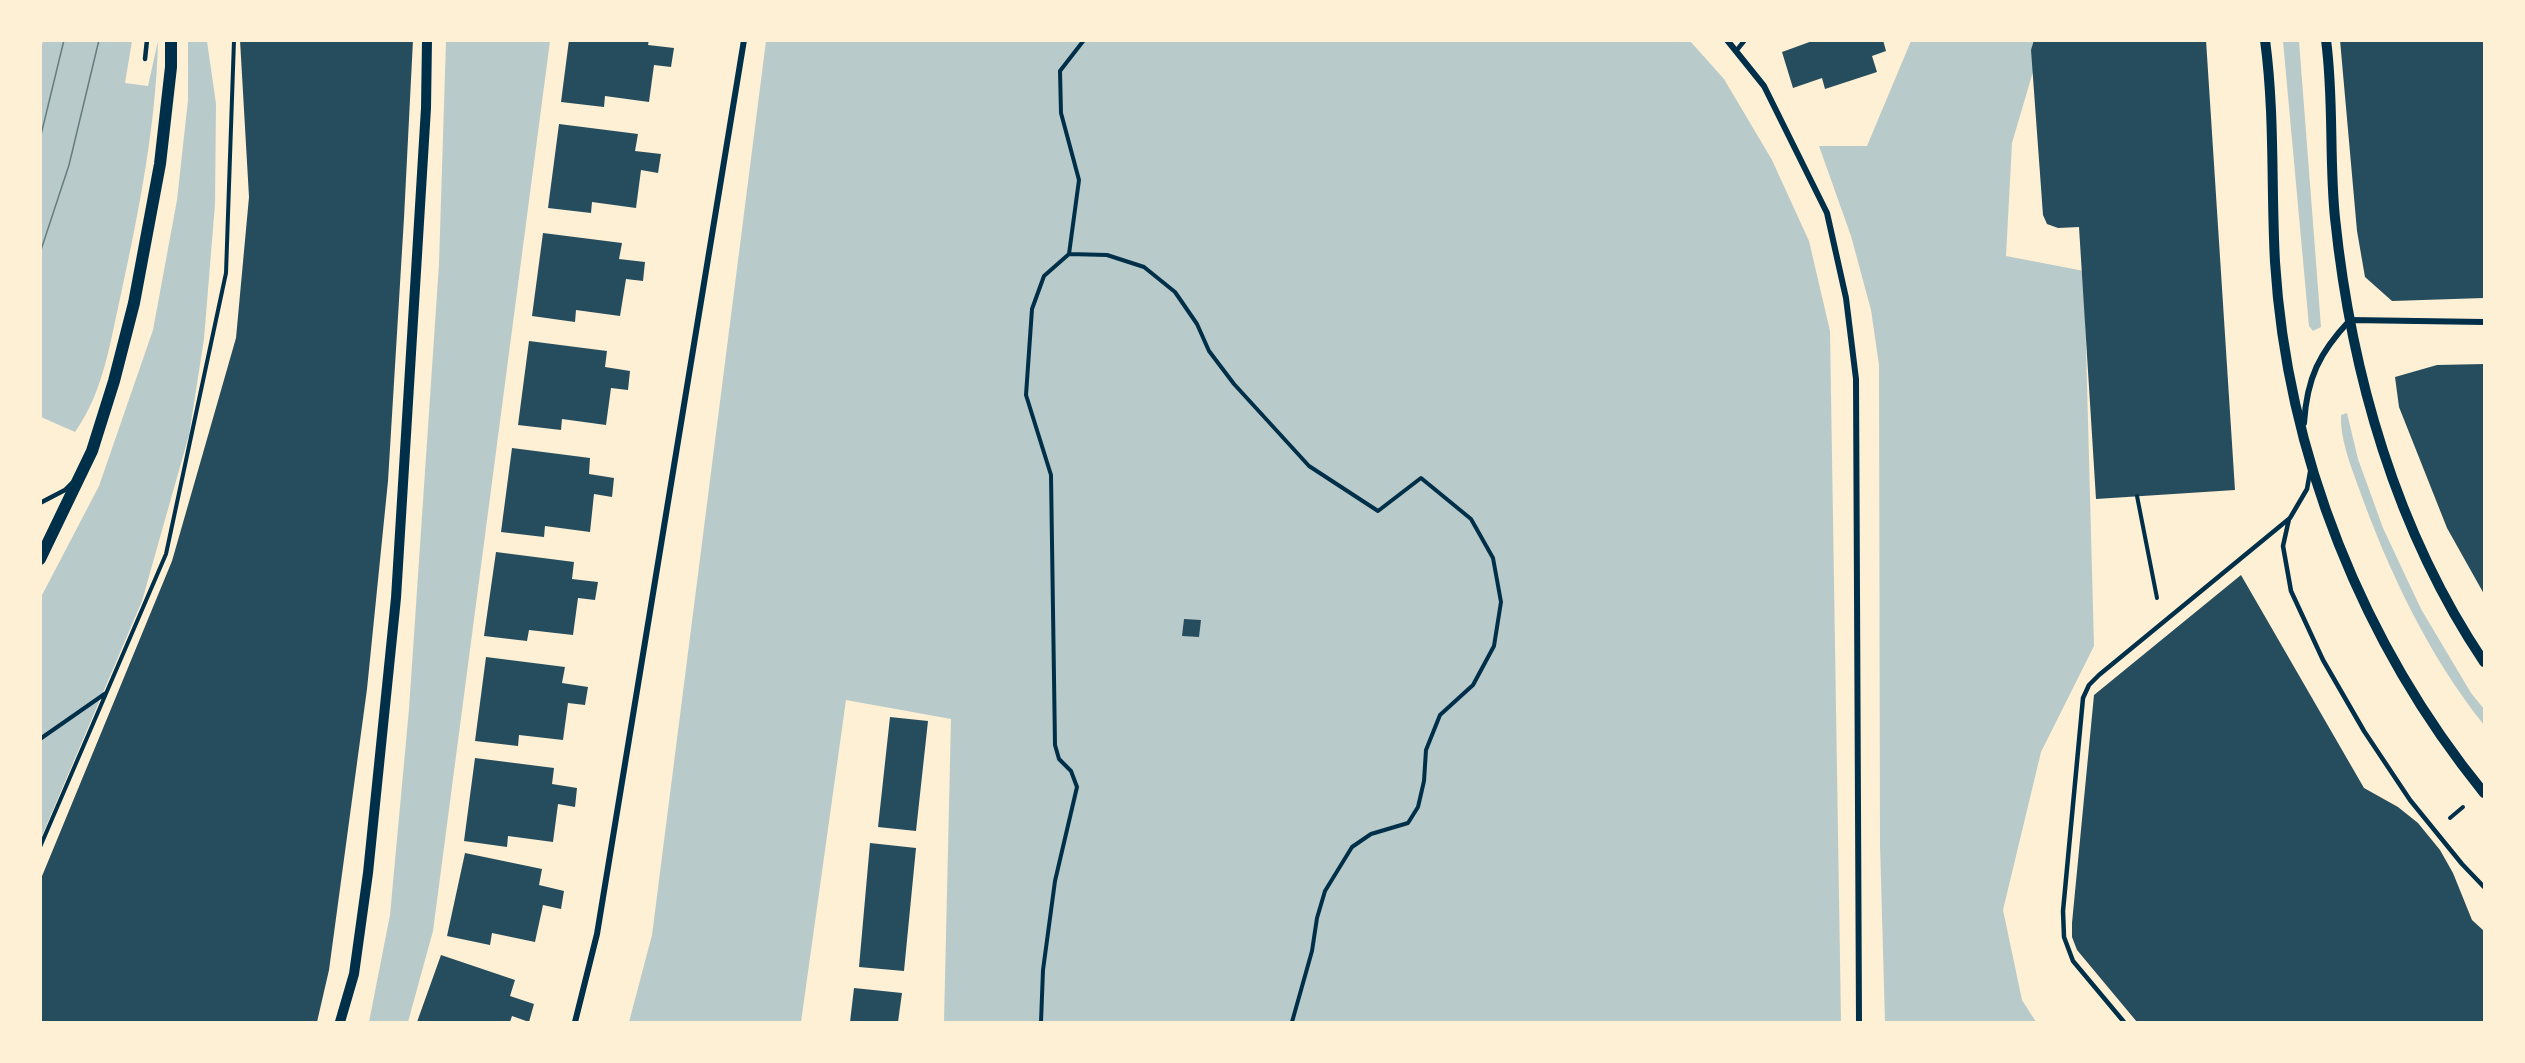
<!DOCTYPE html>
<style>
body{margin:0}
#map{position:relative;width:2525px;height:1063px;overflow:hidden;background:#fdf0d5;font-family:Signika,sans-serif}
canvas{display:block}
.frame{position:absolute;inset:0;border:42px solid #fdf0d5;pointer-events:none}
</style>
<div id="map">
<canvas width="2525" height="1063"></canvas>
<div class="frame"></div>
</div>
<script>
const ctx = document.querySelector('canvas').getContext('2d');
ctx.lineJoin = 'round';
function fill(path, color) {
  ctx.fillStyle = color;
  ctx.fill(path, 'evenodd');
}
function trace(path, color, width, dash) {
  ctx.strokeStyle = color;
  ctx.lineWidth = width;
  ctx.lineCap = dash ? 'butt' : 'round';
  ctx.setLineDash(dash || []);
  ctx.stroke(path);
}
fill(new Path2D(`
 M43,41H132L125,83L148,86L158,41C156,125 139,211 121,294C110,342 104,391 75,432L41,417L40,52Z
 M188,41H207L216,104L215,204L204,339L189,435L142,601L41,838V597L99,486L153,330L177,200L188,100Z
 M446,41H550L433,931L408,1022H369L390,915L409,709L439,264Z
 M766,41H1690L1724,79L1772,160L1809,241L1830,331L1841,1022H944L951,719L846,700L801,1022H629L652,935Z
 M1911,41H2042L2012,143L2006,256L2084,271L2094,646L2041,752L2003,910L2022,1000L2036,1022H1885L1880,844L1879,365L1871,310L1851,236L1819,146H1867Z
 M2283,41H2299L2321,327L2313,331L2309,326Z
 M2347,413L2358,459L2383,528L2421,609L2471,693L2484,709V725C2428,655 2388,570 2358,486C2350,464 2340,438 2341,415Z`), '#b9caca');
fill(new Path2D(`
 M240,40H413L404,218L388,481L367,689L329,970L317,1022H40V881L172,561L236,338L249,197Z
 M569,40H649L648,45L674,48L671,67L654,65L649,102L605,96L604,107L561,102Z
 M1815,40H1883L1886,51L1872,56L1877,72L1825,89L1822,78L1793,88L1782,52Z
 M2034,40H2206L2235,490L2096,499L2079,227L2058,228L2047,224L2043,215L2031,50Z
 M2340,40H2484V298L2392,301L2365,277L2357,231Z
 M559,124L638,134L635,151L661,154L658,173L641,170L636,208L592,202L591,213L548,208Z
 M543,233L622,243L619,259L645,262L643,281L626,279L620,316L576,310L575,322L532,316Z
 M529,341L607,351L605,367L630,371L628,390L611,388L606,425L562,419L561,430L518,425Z
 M2484,364V594L2447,528L2399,407L2395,377L2437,365Z
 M512,448L590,458L589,474L614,478L612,497L594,494L590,532L545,526L544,537L501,532Z
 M496,552L574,562L572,579L598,582L595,600L578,598L573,635L529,630L527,641L484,636Z
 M2241,575L2364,788L2398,807L2418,823L2440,850L2453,873L2472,920L2484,931V1022H2137L2077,950L2072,937V923L2094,695Z
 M1184,619L1201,620L1199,637L1182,636Z
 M486,657L565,667L562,683L588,687L585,705L568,703L563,740L519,735L518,746L475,741Z
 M890,717L928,721L916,831L878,827Z
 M475,758L554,768L552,784L577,788L575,807L558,804L553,842L508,836L507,847L464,841Z
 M870,843L916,848L904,971L859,967Z
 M465,853L542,869L539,885L564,891L561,909L543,905L535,942L492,933L490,945L447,936Z
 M441,955L515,980L510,996L534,1004L529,1022L512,1016L510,1022H417Z
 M854,988L902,993L898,1022H850Z`), '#264d5e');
trace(new Path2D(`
 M1069,254L1079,180L1061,113L1060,71L1084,40
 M2137,496L2157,598
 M40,739L106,693
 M2450,818L2463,807
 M40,847L166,554L226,273L234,40
 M1041,1022L1043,970L1055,881L1077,787L1071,771L1059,759L1055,745L1051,475L1026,395L1032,309L1044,276L1069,254L1107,255L1144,267L1175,292L1197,324L1209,351L1234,384L1309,466L1378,511L1421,478L1471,519L1493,558L1501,602L1494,646L1473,685L1440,715L1426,750L1424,781L1418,807L1408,823L1371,834L1352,847L1325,891L1317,918L1312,951L1292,1022`), '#003049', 4);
trace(new Path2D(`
 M1736,51L1745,40
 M145,59L147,40
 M40,503L65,490L72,483
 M2289,519L2283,546L2291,591L2323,660L2364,731L2410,800L2462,864L2484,887
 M2124,1022L2073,961L2064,937L2063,911L2083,698L2089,685L2099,675L2290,518L2307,489L2310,472`), '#003049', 4.5);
trace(new Path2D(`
 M1727,40L1764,86L1827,213L1846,298L1856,379L1859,1022
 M2304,423C2307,378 2319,353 2350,320L2484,322
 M575,1022L597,934L744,40`), '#003049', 6);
trace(new Path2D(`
 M2265,40C2275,114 2271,189 2275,262C2287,455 2363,644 2484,793
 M2326,40C2334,99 2329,159 2335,218C2351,373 2396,531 2484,662
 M340,1022L354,974L368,873L396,598L426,108L427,40`), '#003049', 10);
trace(new Path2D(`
 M40,559L92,451L114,381L134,303L160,164L171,67V40`), '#003049', 12);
trace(new Path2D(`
 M40,139L64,40
 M40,253L69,165L99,40`), '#657d81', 1.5);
</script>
